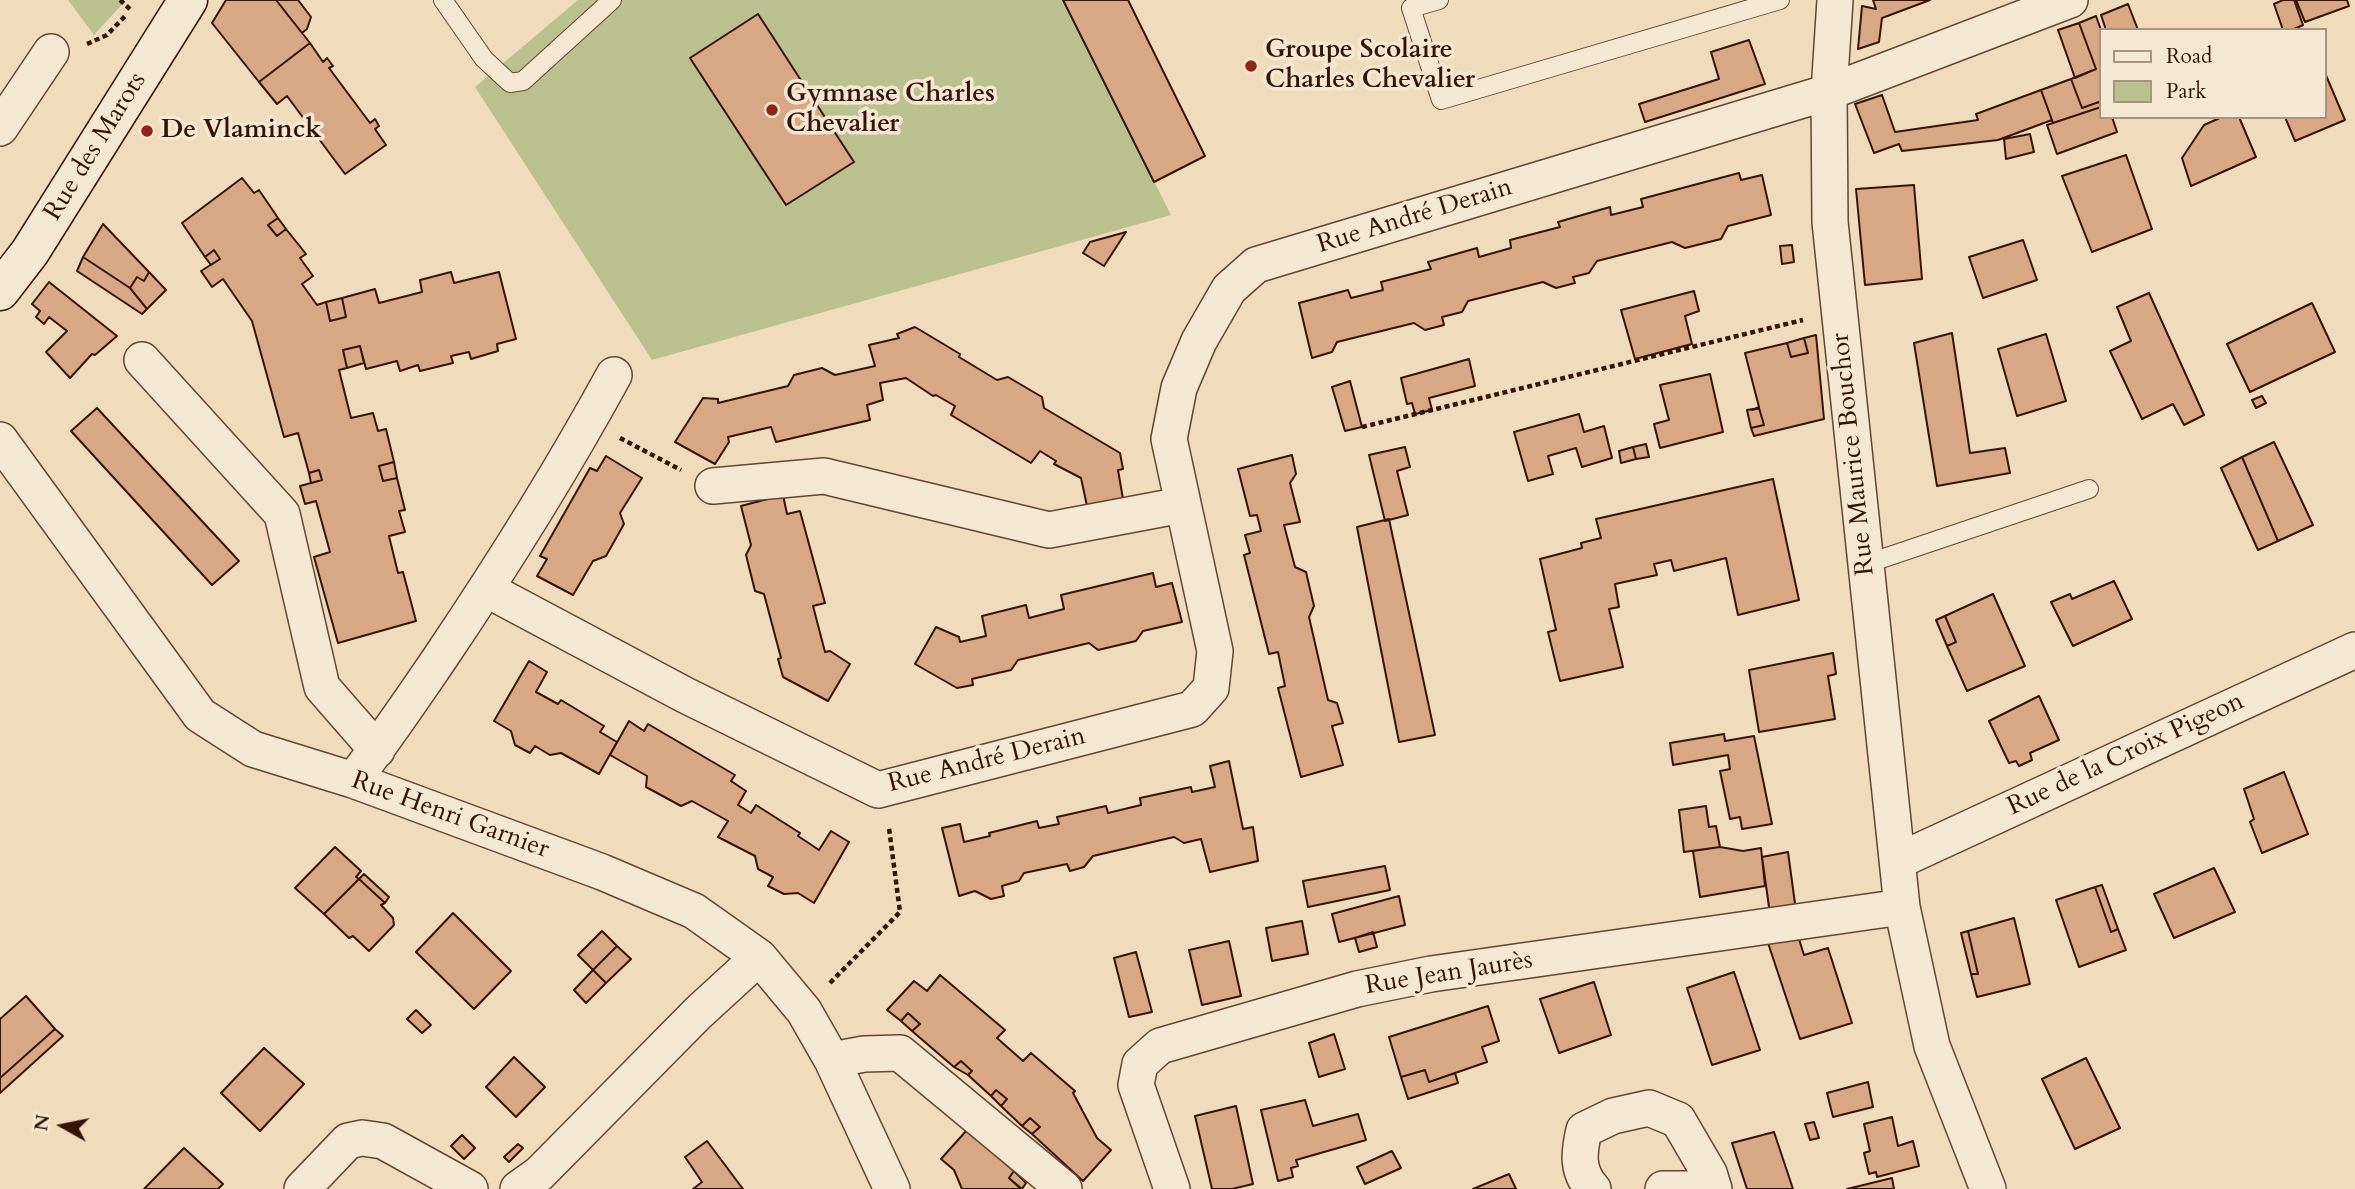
<!DOCTYPE html>
<meta charset="utf-8">
<style>
body{margin:0}
#map{position:relative;width:2355px;height:1189px;overflow:hidden;background:#f0dcbc;font-family:Cardo,serif}
canvas{display:block}
.legend{position:absolute;left:2099px;top:28px;width:228px;height:91px;box-sizing:border-box;background:#f5e8d3;border:2px solid #a89381;margin:0;padding:9px 12px;list-style:none;font-size:21px;color:#351307}
.legend li{display:flex;align-items:center;gap:14px;height:35px}
.legend b{width:35px;border:2px solid #a89381}
.north{position:absolute;left:28px;top:1091px;width:70px;height:70px;-webkit-text-stroke:5px #f5e8d3;paint-order:stroke;rotate:279deg;font-size:19px;font-weight:700;line-height:28px;text-align:center;color:#351307}
.north::after{content:'';display:block;margin:auto;width:24px;height:32px;background:#351307;clip-path:polygon(50% 0,100% 100%,50% 72%,0 100%)}
</style>
<div id="map">
<canvas width="2355" height="1189"></canvas>
<ul class="legend">
<li><b style="height:9px;background:#f5e8d3"></b>Road</li>
<li><b style="height:19px;background:#bbc08f"></b>Park</li>
</ul>
<div class="north">N</div>
</div>
<script>
const ctx = document.querySelector('canvas').getContext('2d');
ctx.lineJoin = 'round';
function fill(path, color) {
  ctx.fillStyle = color;
  ctx.fill(path, 'evenodd');
}
function trace(path, color, width, dash) {
  ctx.strokeStyle = color;
  ctx.lineWidth = width;
  ctx.lineCap = dash ? 'butt' : 'round';
  ctx.setLineDash(dash || []);
  ctx.stroke(path);
}
function write(font, color, halo, rows, align = 'center') {
  ctx.font = font + ' Cardo,serif';
  ctx.lineWidth = 7;
  ctx.setLineDash([]);
  ctx.textBaseline = 'middle';
  ctx.strokeStyle = halo;
  ctx.fillStyle = color;
  for (const [text, x, y, turn = 0] of rows) {
    ctx.save();
    ctx.translate(x, y);
    ctx.rotate((+turn || 0) * Math.PI / 180);
    ctx.textAlign = isNaN(turn) ? turn : align;
    if (halo) ctx.strokeText(text, 0, 0);
    ctx.fillText(text, 0, 0);
    ctx.restore();
  }
}
fill(new Path2D(`
 M68,0H126L94,35Z
 M578,0H1063L1171,215L652,360L475,87Z`), '#bbc08f');
const building = new Path2D(`
 M226,0H276L310,43L259,82L212,23Z
 M276,0H298L311,17L307,29L302,33Z
 M1063,0H1128L1205,156L1154,182Z
 M1873,0H1930L1882,18L1879,42L1858,49L1862,6L1876,9Z
 M2283,0H2294L2303,25L2292,30H2283L2274,4Z
 M2296,0H2347L2349,6L2305,22Z
 M2128,4L2138,30H2106L2101,15Z
 M758,14L854,162L786,205L690,58Z
 M2096,16L2101,30V106L2099,102L2082,108L2071,79L2096,69L2079,23Z
 M2079,23L2096,69L2075,78L2058,30Z
 M1749,40L1765,84L1645,122L1639,104L1719,79L1711,52Z
 M310,43L323,62L327,58L333,66L329,68L370,123L375,119L379,126L375,129L386,145L345,174L287,96L277,104L259,82Z
 M2325,73L2345,120L2295,141L2285,117H2325Z
 M2071,79L2082,108L2099,102L2101,107L2053,123L2041,90Z
 M2041,90L2052,120L1998,140L1902,151L1899,144L1874,153L1855,104L1882,95L1895,132L1978,120L1976,114Z
 M2101,107V117H2112L2117,132L2057,154L2047,125Z
 M2222,117H2239L2256,157L2191,186L2182,158L2204,125Z
 M2030,134L2034,152L2006,159L2004,139Z
 M2126,155L2152,229L2092,252L2062,176Z
 M1739,173L1741,180L1762,175L1771,215L1728,226L1721,239L1685,248L1672,242L1597,261L1589,273L1573,277L1575,283L1556,288L1543,282L1468,301L1462,312L1442,317L1444,325L1425,330L1414,323L1337,342L1332,352L1312,358L1299,303L1348,290L1351,298L1383,290L1381,282L1431,269L1428,262L1477,248L1479,257L1511,248L1510,240L1560,227L1558,222L1610,207L1611,215L1643,207L1641,199Z
 M242,178L254,193L259,190L278,218L268,225L277,236L286,229L306,254L300,258L313,276L302,284L317,305L326,302L330,321L346,317L342,298L375,289L379,303L422,292L420,280L451,272L454,283L499,272L516,339L497,344L498,351L471,359L469,352L451,356L453,363L420,371L418,365L400,371L397,361L366,369L360,346L343,350L347,368L339,370L351,418L373,413L378,431L386,429L394,462L379,466L383,481L397,478L405,510L399,511L405,532L389,536L398,573L403,572L416,621L338,643L314,557L330,552L316,501L305,504L300,486L322,480L319,470L309,473L298,433L284,437L252,321L223,279L212,287L201,271L220,259L214,250L205,257L182,223Z
 M1914,185L1922,279L1865,285L1856,189Z
 M278,218L286,229L277,236L268,225Z
 M103,224L149,272L144,281L137,277L130,288L83,257Z
 M1126,232L1104,266L1083,253L1090,242Z
 M2023,240L2037,280L1983,298L1969,257Z
 M1792,245L1794,262L1782,264L1780,246Z
 M214,250L220,259L211,265L205,257Z
 M83,257L130,288L147,309L142,314L77,271Z
 M149,272L166,290L147,309L130,288L137,277L144,281Z
 M49,282L117,336L95,355L92,354L70,378L46,352L67,331L49,317L44,324L36,317L40,311L32,304Z
 M1694,291L1699,311L1685,316L1692,344L1635,359L1621,310Z
 M2149,293L2204,415L2184,425L2173,404L2142,419L2110,351L2131,341L2117,307Z
 M342,298L346,317L330,321L326,302Z
 M2312,303L2335,352L2250,392L2227,344Z
 M915,327L960,354L959,357L997,380L1008,377L1042,397L1044,408L1120,453L1123,469L1118,470L1123,499L1087,506L1081,478L1054,464L1056,461L1040,451L1031,463L951,415L955,406L936,395L933,396L906,378L880,383L883,400L867,405L870,420L776,442L771,427L728,437L729,442L715,464L675,442L703,398L718,399V403L788,386L794,375L822,368L835,375L875,366L869,345L899,338L897,334Z
 M1952,333L1970,453L2005,448L2010,473L1937,486L1914,343Z
 M2046,334L2066,401L2017,416L1998,349Z
 M1816,335L1824,419L1754,436L1751,428L1764,425L1759,408L1752,410L1759,407L1745,353L1787,343L1791,357L1808,353L1804,338Z
 M1804,338L1808,353L1791,357L1787,343Z
 M360,346L364,363L347,368L343,350Z
 M1469,359L1475,386L1429,398L1432,410L1415,414L1412,403L1407,404L1401,378Z
 M1710,374L1723,432L1660,448L1654,424L1669,420L1660,385Z
 M1350,381L1362,427L1345,431L1332,387Z
 M2262,396L2266,403L2256,408L2252,400Z
 M97,408L239,561L212,585L71,431Z
 M1759,408L1764,425L1751,428L1747,410Z
 M1579,414L1584,432L1604,426L1612,458L1582,467L1576,448L1548,456L1553,474L1528,481L1514,432Z
 M2274,442L2313,525L2278,541L2242,457Z
 M1646,444L1649,457L1636,459L1633,447Z
 M1405,447L1410,467L1397,471L1408,515L1385,521L1369,455Z
 M1633,447L1636,459L1621,463L1619,451Z
 M1292,455L1296,474L1290,483L1300,522L1284,525L1295,567L1306,572L1314,606L1309,617L1328,700L1337,703L1343,723L1332,726L1343,765L1301,777L1278,688L1285,686L1278,652L1269,654L1244,555L1250,553L1245,535L1261,531L1257,515L1250,516L1238,469Z
 M606,456L642,478L620,513L624,524L606,556L593,561L573,595L537,576L547,559L540,556L590,468L597,471Z
 M2242,457L2278,541L2258,550L2221,468Z
 M394,462L397,478L383,481L379,466Z
 M319,470L322,480L311,483L309,473Z
 M1773,479L1799,600L1738,615L1726,558L1674,571L1671,560L1654,564L1657,575L1615,584L1619,607L1609,609L1623,667L1560,681L1548,632L1556,630L1540,559L1582,548L1581,543L1601,538L1596,519Z
 M783,495L787,514L800,511L825,603L813,606L825,652L830,651L850,664L828,701L783,677L778,659L781,658L764,594L755,591L746,555L751,545L741,506Z
 M1389,519L1435,735L1399,742L1357,527Z
 M1153,573L1156,587L1172,583L1182,622L1143,631L1136,641L1098,650L1089,643L1018,660L1011,670L972,679L973,685L957,688L915,664L936,627L959,637L960,642L986,636L982,616L1026,605L1029,618L1064,609L1061,595Z
 M2114,581L2132,619L2073,646L2051,602L2070,594L2072,599Z
 M1993,594L2025,666L1967,691L1947,646L1956,642L1945,616Z
 M1945,616L1956,642L1947,646L1936,620Z
 M1833,653L1836,674L1828,676L1835,719L1759,732L1749,670Z
 M529,661L547,672L536,692L558,704L561,700L604,726L600,732L617,742L599,774L561,753L550,755L535,746L530,753L515,745L511,731L494,721Z
 M2039,696L2059,740L2030,753L2032,760L2019,766L2016,761L2009,763L1989,721Z
 M629,721L644,731L648,724L735,775L731,781L746,791L738,805L751,813L756,805L800,833L798,836L819,850L831,831L849,842L814,903L798,893L784,894L768,886L773,877L758,869L755,856L718,837L728,821L692,801L681,806L646,787L647,776L610,755Z
 M1724,734L1725,741L1754,736L1772,824L1742,829L1740,817L1730,819L1720,771L1730,769L1728,755L1673,765L1670,743Z
 M1229,761L1243,829L1253,827L1258,861L1210,872L1201,839L1184,843L1174,837L1093,856L1084,867L1070,871L1067,864L1024,873L1019,881L1002,886L1004,896L991,899L975,891L959,896L942,828L960,824L964,842L990,836L989,833L1037,821L1039,828L1059,824L1057,817L1106,806L1108,813L1141,805L1140,798L1191,787L1192,792L1215,787L1210,766Z
 M2284,772L2308,834L2262,853L2250,822L2254,819L2244,789Z
 M1706,806L1709,827L1716,826L1720,847L1684,852L1679,810Z
 M335,847L361,871L356,877L359,879L324,914L295,888Z
 M1720,847L1743,851L1761,848L1765,886L1700,897L1693,851Z
 M1788,852L1796,911L1770,914L1762,857Z
 M1385,866L1390,890L1308,907L1303,881Z
 M2214,868L2235,912L2174,938L2154,894Z
 M364,874L389,897L385,903L359,879Z
 M359,879L385,903L381,905L393,918L394,925L369,951L353,936L349,938L324,914Z
 M2102,885L2118,929L2111,932L2095,887Z
 M2095,887L2111,932L2118,929L2126,950L2079,967L2056,900Z
 M1399,896L1405,925L1339,942L1332,914Z
 M453,913L511,971L474,1009L416,952Z
 M2014,918L2030,984L1977,997L1971,974H1978L1968,931Z
 M1302,921L1308,954L1272,961L1266,928Z
 M602,931L617,946L593,970L578,955Z
 M1968,931L1978,974H1971L1961,933Z
 M1373,932L1377,947L1359,952L1355,938Z
 M1798,936L1804,955L1828,948L1852,1023L1800,1039L1767,940Z
 M1229,941L1241,996L1202,1005L1189,950Z
 M617,946L631,959L606,983L593,970Z
 M1136,952L1152,1012L1129,1017L1114,958Z
 M593,970L606,983L586,1003L574,990Z
 M1734,972L1760,1050L1712,1065L1687,988Z
 M940,975L1005,1030L997,1038L1023,1061L1031,1053L1075,1091L1073,1093L1097,1138L1111,1150L1083,1181L1032,1134L1040,1127L1030,1118L1022,1126L1001,1106L1007,1099L996,1090L991,1096L968,1075L972,1071L961,1061L954,1067L912,1031L920,1024L908,1013L901,1021L887,1010L914,981L927,991Z
 M1594,982L1611,1035L1559,1053L1540,999Z
 M26,996L55,1029L0,1078V1019Z
 M1488,1006L1499,1041L1482,1047L1487,1062L1429,1082L1425,1070L1401,1077L1389,1037Z
 M416,1010L431,1025L422,1033L407,1019Z
 M908,1013L920,1024L912,1031L901,1021Z
 M55,1029L63,1036L0,1093V1078Z
 M1334,1034L1345,1069L1319,1077L1309,1043Z
 M264,1048L304,1084L260,1131L221,1093Z
 M514,1057L545,1087L516,1117L486,1087Z
 M2086,1058L2120,1128L2075,1149L2042,1079Z
 M961,1061L972,1071L968,1075L954,1067Z
 M1425,1070L1429,1082L1455,1073L1458,1083L1408,1099L1401,1077Z
 M1868,1082L1873,1107L1833,1117L1827,1093Z
 M996,1090L1007,1099L1001,1106L991,1096Z
 M1305,1100L1313,1126L1358,1114L1366,1140L1296,1160L1298,1166L1291,1168L1293,1177L1278,1181L1261,1110Z
 M1236,1106L1253,1184L1232,1189H1212L1195,1116Z
 M1892,1117L1898,1146L1913,1141L1919,1166L1877,1177L1876,1172L1869,1174L1864,1153L1870,1151L1864,1124Z
 M1030,1118L1040,1127L1032,1134L1022,1126Z
 M1814,1122L1819,1138L1810,1140L1805,1124Z
 M967,1130L1014,1171L1009,1178L1021,1189H962L954,1170L941,1159Z
 M1774,1132L1793,1189H1747L1732,1143Z
 M462,1135L475,1148L464,1159L451,1146Z
 M707,1141L743,1189H693L702,1182L685,1157Z
 M518,1144L523,1148L509,1162L504,1157Z
 M184,1148L223,1184L218,1189H144Z
 M1392,1151L1401,1168L1365,1184L1357,1167Z
 M1014,1171L1026,1183L1022,1189L1009,1178Z
 M1509,1174L1516,1189H1473Z
 M1892,1178L1894,1189H1847Z`);
fill(building, '#d8a783');
trace(building, '#351307', 2);
const service = new Path2D(`
 M443,0L484,59L510,83L523,81L612,0
 M1439,0L1411,8L1441,100L1780,0
 M1866,564L2089,489`);
const minor = new Path2D(`
 M1835,0L1829,92L1830,222L1902,907L1932,1046L1988,1189
 M0,128L51,52
 M142,360L282,514L322,687L377,750
 M0,440L200,715L253,749L353,780L602,872L694,911L759,957L804,1011L832,1060L892,1189
 M713,486L824,476L1049,530L1182,505
 M486,589L685,695L878,790L1192,709L1211,688L1215,651L1169,439L1179,388L1199,341L1229,289L1256,265L1829,92L2070,0
 M353,780C384,741 412,699 440,658C502,566 561,472 614,375
 M1898,861L2355,650
 M832,1060L864,1054L900,1053L1064,1189
 M302,1189L348,1141L362,1138L383,1141L470,1189
 M518,1189L539,1174L698,1013L759,957
 M1172,1189L1136,1085L1140,1064L1160,1046L1357,989L1431,974L1902,907
 M1593,1189C1576,1171 1579,1152 1584,1130L1613,1116L1649,1108L1678,1120L1709,1173L1714,1189
 M1663,1189H1696`);
const secondary = new Path2D(`
 M0,291L30,252L188,0`);
trace(service, '#644534', 20);
trace(minor, '#644534', 38);
trace(secondary, '#351307', 41);
trace(new Path2D(`
 M120,0L132,11
 M87,44L107,35L127,14
 M1362,427L1803,320
 M620,438L681,470
 M830,983L900,912L889,828`), '#351307', 4.5, [5, 3.5]);
trace(service, '#f5e8d3', 18);
trace(minor, '#f5e8d3', 35);
trace(secondary, '#f5e8d3', 38);
for (const [x, y, r, color] of [
 [1251,66,7,"#8f2418"],
 [772,110,7,"#8f2418"],
 [147,131,7,"#8f2418"]
]) {
  const dot = new Path2D();
  dot.arc(x, y, r, 0, 2 * Math.PI);
  ctx.fillStyle = color;
  ctx.fill(dot);
  trace(dot, '#f5e8d3', 2.5);
}
write('bold 26px', '#351307', '#f5e8d3', [
 ["Groupe Scolaire",1265,51],
 ["Charles Chevalier",1265,81],
 ["Gymnase Charles",786,95],
 ["Chevalier",786,125],
 ["De Vlaminck",161,131]
], 'left');
write('26px', '#351307', '#f5e8d3', [
 ["Rue des Marots",96,147,-58],
 ["Rue André Derain",1415,217,-17],
 ["Rue Maurice Bouchor",1854,454,-96],
 ["Rue de la Croix Pigeon",2126,755,-25],
 ["Rue André Derain",987,761,-14],
 ["Rue Henri Garnier",450,816,20],
 ["Rue Jean Jaurès",1449,974,-9]
]);
</script>
